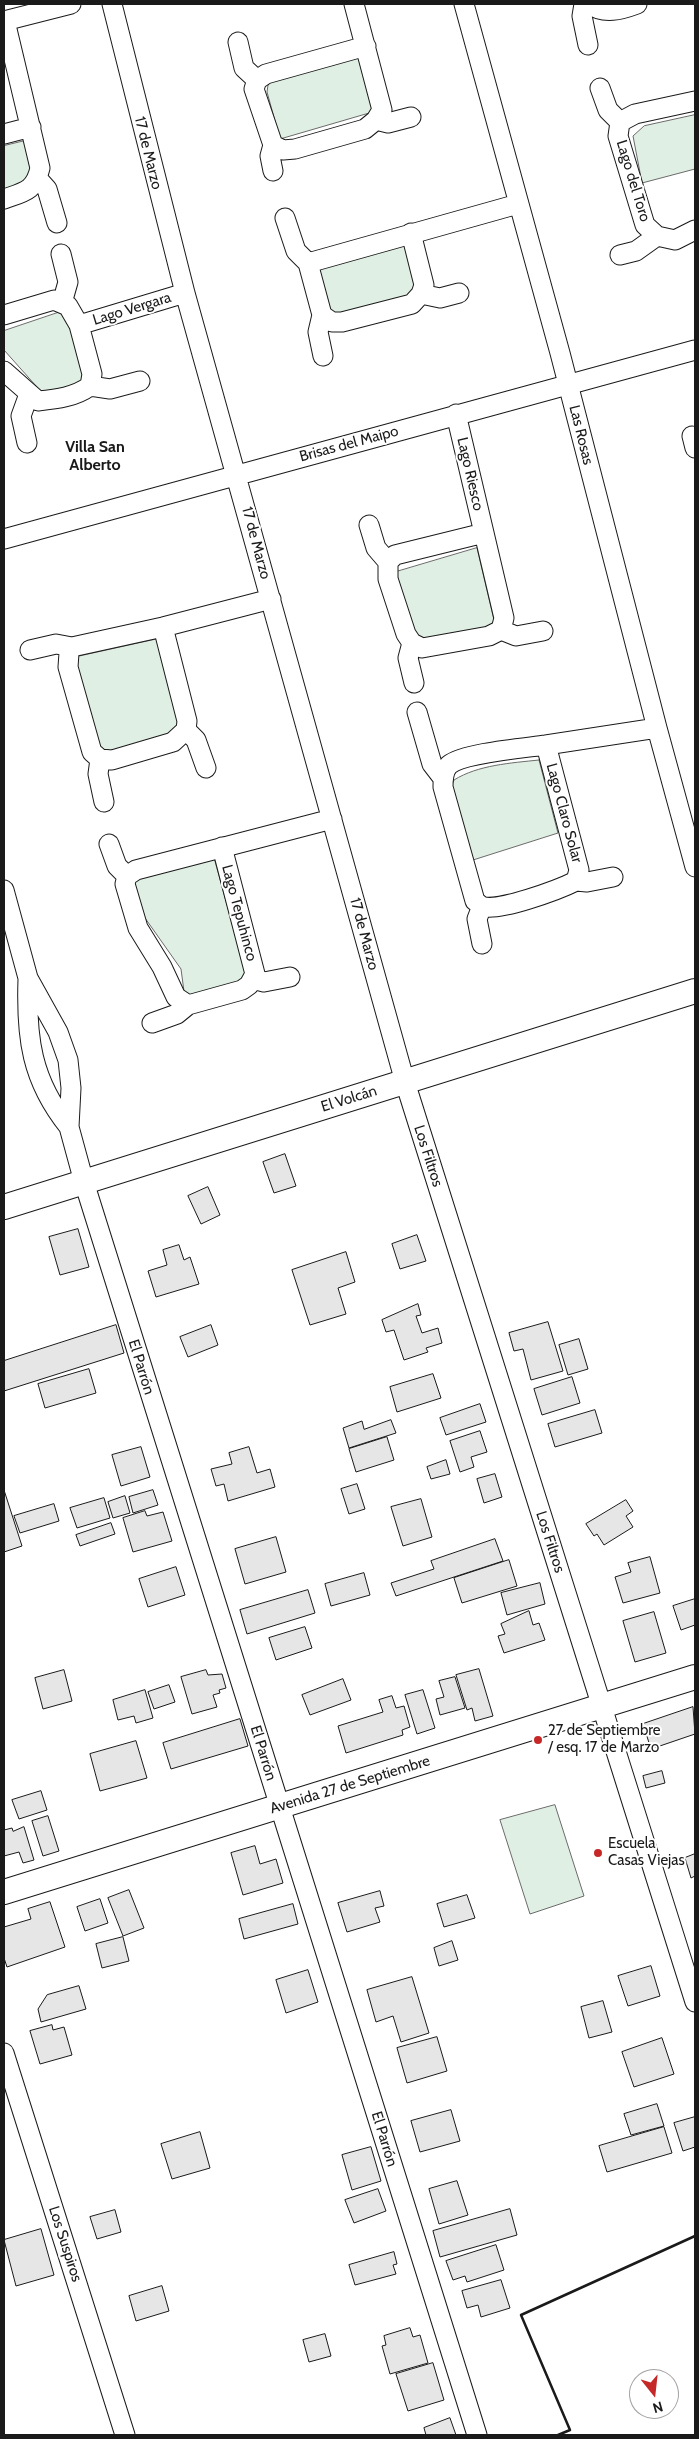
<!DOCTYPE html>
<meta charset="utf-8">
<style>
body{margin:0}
#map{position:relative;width:699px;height:2439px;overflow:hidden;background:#fff;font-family:Cabin,sans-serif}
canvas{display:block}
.frame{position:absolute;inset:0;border:5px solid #1a1a1a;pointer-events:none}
.north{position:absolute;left:629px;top:2369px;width:50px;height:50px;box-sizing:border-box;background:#fff;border:1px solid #a3a3a3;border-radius:50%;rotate:164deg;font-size:14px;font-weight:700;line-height:20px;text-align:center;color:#1a1a1a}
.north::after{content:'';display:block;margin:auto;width:18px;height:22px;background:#c62828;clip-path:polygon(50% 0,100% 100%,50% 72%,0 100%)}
</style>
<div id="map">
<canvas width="699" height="2439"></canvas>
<div class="frame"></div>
<div class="north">N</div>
</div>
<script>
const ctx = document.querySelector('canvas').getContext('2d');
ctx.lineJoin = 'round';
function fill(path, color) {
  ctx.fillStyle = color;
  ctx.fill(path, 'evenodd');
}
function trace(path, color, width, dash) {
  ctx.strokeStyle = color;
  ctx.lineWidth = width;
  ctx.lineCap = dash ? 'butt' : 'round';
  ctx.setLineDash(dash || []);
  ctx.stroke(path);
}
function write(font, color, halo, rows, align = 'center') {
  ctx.font = font + ' Cabin,sans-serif';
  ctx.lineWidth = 4;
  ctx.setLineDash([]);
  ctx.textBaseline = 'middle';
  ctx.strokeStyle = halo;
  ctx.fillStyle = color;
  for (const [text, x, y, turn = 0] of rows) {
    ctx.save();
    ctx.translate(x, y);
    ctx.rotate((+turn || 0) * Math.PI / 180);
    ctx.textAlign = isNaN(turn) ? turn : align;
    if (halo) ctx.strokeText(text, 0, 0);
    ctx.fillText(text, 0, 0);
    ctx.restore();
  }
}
const green = new Path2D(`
 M360,55L376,111L280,139L267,92L268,85L276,77Z
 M695,115V169L642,183L633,136L644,126Z
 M29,140L40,184L4,196V146Z
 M408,244L421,292L343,317L328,313L317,266Z
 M63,311L73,316L91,383L45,396L4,350V331Z
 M477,548L494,620L489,632L423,644L414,633L396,572Z
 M158,639L183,738L103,758L72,658Z
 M539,760L558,833L473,860L451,787L454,780C478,765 511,763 539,760Z
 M213,854L248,981L185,999L181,969L145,918L132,876Z
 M555,1805L584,1896L530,1914L500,1820Z`);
fill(green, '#e0efe3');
trace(green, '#6a6a6a', 1);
const building = new Path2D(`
 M285,1154L296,1186L274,1193L263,1162Z
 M208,1187L220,1215L201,1224L188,1196Z
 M78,1229L89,1267L60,1275L49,1237Z
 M417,1235L426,1261L400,1269L392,1244Z
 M179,1245L184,1260L190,1257L199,1284L156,1297L148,1271L167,1265L163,1250Z
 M346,1252L355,1282L338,1288L346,1314L310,1325L292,1270Z
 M418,1304L421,1315L416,1316L422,1333L438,1328L442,1343L426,1348L428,1352L404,1360L394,1330L386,1332L382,1320Z
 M548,1322L563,1371L531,1380L523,1349L514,1351L509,1333Z
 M116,1325L124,1353L4,1391V1361Z
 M211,1325L218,1345L188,1357L180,1337Z
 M579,1339L588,1369L568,1375L559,1345Z
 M89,1369L96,1393L45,1408L38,1384Z
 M433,1374L441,1398L397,1412L390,1387Z
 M572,1377L580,1403L542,1415L534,1389Z
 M480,1404L486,1422L446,1435L440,1418Z
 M595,1410L602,1433L555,1447L548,1424Z
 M391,1420L396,1433L349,1448L343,1428L362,1421L364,1429Z
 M480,1431L487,1452L471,1457L474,1467L460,1472L450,1441Z
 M387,1437L394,1460L356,1472L349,1449Z
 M141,1447L150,1477L121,1486L112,1455Z
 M249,1447L257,1473L270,1469L275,1487L228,1501L224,1484L216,1486L211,1469L232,1464L229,1453Z
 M446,1460L450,1474L431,1479L427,1467Z
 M495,1474L502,1497L484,1503L477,1479Z
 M357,1484L365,1509L349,1514L341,1489Z
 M4,1490L22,1546L4,1552Z
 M153,1490L158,1505L133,1513L129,1497Z
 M125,1496L130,1513L113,1518L108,1502Z
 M104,1498L110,1518L77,1528L70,1508Z
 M421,1499L432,1537L403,1546L391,1507Z
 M626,1500L633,1511L626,1516L633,1527L604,1545L597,1534L594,1536L586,1524Z
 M54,1504L59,1521L20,1533L14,1516Z
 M145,1511L147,1516L163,1512L172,1541L133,1552L123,1518Z
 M111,1523L115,1534L80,1546L76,1535Z
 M276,1537L286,1572L245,1584L235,1549Z
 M495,1539L503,1561L396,1596L391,1583L434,1569L431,1561Z
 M650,1557L660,1593L623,1603L615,1577L631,1572L628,1563Z
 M509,1560L517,1586L462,1603L454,1578Z
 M176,1567L185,1595L148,1607L139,1579Z
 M364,1573L370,1595L331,1606L325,1584Z
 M540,1583L545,1604L507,1615L501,1593Z
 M308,1590L315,1613L247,1634L240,1610Z
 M695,1599V1625L681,1630L673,1606Z
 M529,1611L533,1625L539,1623L545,1640L504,1653L498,1636L505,1634L501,1624Z
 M654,1612L666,1653L635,1662L623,1621Z
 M305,1627L312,1648L276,1660L269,1638Z
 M479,1669L493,1716L475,1721L472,1708L467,1710L456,1675Z
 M64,1670L72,1701L43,1709L35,1678Z
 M206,1670L208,1675L222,1674L226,1688L219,1690L220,1693L213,1695L217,1707L192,1714L181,1677Z
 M455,1677L465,1708L440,1715L436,1699L444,1697L439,1681Z
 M343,1679L351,1700L310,1715L302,1695Z
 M169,1685L175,1702L154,1709L148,1692Z
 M145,1690L153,1718L136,1723L134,1716L118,1720L113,1700Z
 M423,1690L435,1728L417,1734L405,1695Z
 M392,1696L396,1708L404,1706L410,1727L402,1730L403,1735L346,1753L338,1726L383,1712L379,1700Z
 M693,1707L695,1734L651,1749L643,1724Z
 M240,1719L248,1746L171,1769L163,1743Z
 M136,1741L147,1778L100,1791L90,1754Z
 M662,1771L665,1783L646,1788L643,1776Z
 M41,1791L47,1810L19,1819L12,1800Z
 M48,1816L59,1851L43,1856L32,1821Z
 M24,1827L34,1860L23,1863L19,1852L4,1856V1830L12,1828L13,1831Z
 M255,1846L260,1864L276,1859L283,1883L243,1895L231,1853Z
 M695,1854V1876L691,1878L685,1858Z
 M129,1890L144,1928L123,1936L108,1898Z
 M380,1891L384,1906L375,1908L380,1922L347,1932L338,1903Z
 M467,1895L475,1918L444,1927L437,1904Z
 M100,1899L108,1923L85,1931L77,1907Z
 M50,1902L65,1947L7,1967L4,1958V1927L31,1919L28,1909Z
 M293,1904L298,1924L244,1939L239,1919Z
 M123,1937L129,1961L102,1968L96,1944Z
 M452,1941L458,1960L439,1966L434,1948Z
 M651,1966L660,1996L628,2006L618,1976Z
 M308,1970L318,2002L286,2013L276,1980Z
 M412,1977L429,2033L401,2042L393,2016L376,2022L367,1990Z
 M79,1986L86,2009L41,2022L38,2009L47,1995Z
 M603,2001L612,2032L589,2038L581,2007Z
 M52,2025L53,2030L64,2027L72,2055L40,2064L30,2031Z
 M437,2037L447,2071L407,2083L397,2048Z
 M662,2038L674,2074L634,2087L622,2052Z
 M657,2104L664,2126L631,2135L624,2114Z
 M451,2110L460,2141L420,2152L411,2121Z
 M695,2117V2147L683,2151L674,2123Z
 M664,2127L672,2153L607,2172L599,2146Z
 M200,2132L210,2168L172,2179L161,2144Z
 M371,2147L381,2181L352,2190L342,2155Z
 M457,2181L468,2215L439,2224L429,2189Z
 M378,2189L386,2211L354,2223L345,2200Z
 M510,2209L517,2235L440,2257L433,2231Z
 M115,2210L121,2232L97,2239L90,2217Z
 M41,2229L54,2275L16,2286L4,2240Z
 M496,2245L504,2270L467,2282L465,2276L453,2280L446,2261Z
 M394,2252L397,2264L393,2265L396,2274L355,2285L349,2265Z
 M501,2280L510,2308L481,2317L478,2305L467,2308L462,2291Z
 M162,2286L169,2311L136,2321L129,2296Z
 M410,2328L413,2337L420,2335L428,2363L390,2374L382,2346L386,2345L384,2336Z
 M325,2334L331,2356L309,2362L303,2340Z
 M433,2363L444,2400L408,2411L396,2374Z
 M450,2418L456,2435H426L424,2428Z`);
fill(building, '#e6e6e6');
trace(building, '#1a1a1a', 1);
const minor = new Path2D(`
 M112,4L185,293L405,1082L695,2002
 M464,4L560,353L657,728L695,867
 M584,4L582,16L588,45
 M589,4C604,15 621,10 637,4
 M4,21L71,4
 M238,42L244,68L257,80
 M600,88L608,110L620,122
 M695,101L635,114L620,122L618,136L645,225L657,236L675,240L695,230
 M376,120L388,123L411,117
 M4,134L31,127
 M273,145L283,150L295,149L365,129L376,120L382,110L354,4
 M273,171L270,156L273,145L254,89L257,80L266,74L366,46
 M38,179L47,189L57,223
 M4,199C24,192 35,191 40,168L5,21
 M285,218L296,251L308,263
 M411,233L424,285L421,294L412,304L342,322H332L322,315L308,263L518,204
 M61,254L68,282L62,303
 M620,255L636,251L657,236
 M421,294L440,298L459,293
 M4,315L54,300L68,306L79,325L92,374L90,386C75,397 57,399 38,401L4,371
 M322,315L318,332L323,356
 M79,325L185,293
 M90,386L110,389L140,381
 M456,414L504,618L501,630L489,636L422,648L412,643L406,634L388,579V562L395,555L484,533
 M692,436L695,448
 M27,443L21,416L29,394
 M369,525L376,548L388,562
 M4,539L695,350
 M501,630L516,636L543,631
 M412,643L408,658L414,683
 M72,647L69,653L68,667L92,752L100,759L112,760L173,742L186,730L187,721L163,627
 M30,650L56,644L72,647L163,627L271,599
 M417,712L432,764L442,777
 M186,730L196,740L206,768
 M546,745L579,870L576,881C560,889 497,913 481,906C479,905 477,902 475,901L443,787C443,779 443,771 449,765C463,753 525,748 546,745Z
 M546,745L657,728
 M100,759L98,774L104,802
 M109,844L117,866L127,876
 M222,847L255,974L249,985L242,990L188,1005L176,997L162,967L138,928L125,884L127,876L136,870C201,853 267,836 332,819
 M576,881L587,882L613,877
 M4,890L28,978L58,1032L68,1060L71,1088L69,1127L84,1182L477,2435
 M482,906L477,919L482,944
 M28,979C26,1037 31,1080 69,1127
 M253,979L264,982L290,977
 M152,1023L177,1014L188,1005
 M4,2053L125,2435`);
const tertiary = new Path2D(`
 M4,1207L695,991
 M4,1892L695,1677`);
trace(minor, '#1a1a1a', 21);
trace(tertiary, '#1a1a1a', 26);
trace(minor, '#fff', 19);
trace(tertiary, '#fff', 24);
trace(new Path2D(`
 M558,2435L570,2430L521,2315L695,2236`), '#1a1a1a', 2.5);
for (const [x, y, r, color] of [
 [538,1740,5,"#c62828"],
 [598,1853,5,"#c62828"]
]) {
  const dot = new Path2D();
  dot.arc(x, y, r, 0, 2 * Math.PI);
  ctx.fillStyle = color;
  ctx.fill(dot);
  trace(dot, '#fff', 2);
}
write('15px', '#1a1a1a', '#fff', [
 ["17 de Marzo",148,153,76],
 ["Lago del Toro",633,181,73],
 ["Lago Vergara",132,309,-17],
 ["Las Rosas",581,435,76],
 ["Brisas del Maipo",349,444,-15],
 ["Lago Riesco",470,474,77],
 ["17 de Marzo",256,543,75],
 ["Lago Claro Solar",564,813,75],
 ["Lago Tepuhinco",239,913,75],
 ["17 de Marzo",364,934,75],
 ["El Volcán",349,1099,-17],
 ["Los Filtros",428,1156,72],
 ["El Parrón",141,1367,73],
 ["Los Filtros",550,1542,72],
 ["El Parrón",263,1753,73],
 ["Avenida 27 de Septiembre",350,1785,-17],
 ["El Parrón",384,2139,73],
 ["Los Suspiros",65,2244,72]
]);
write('15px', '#1a1a1a', '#fff', [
 ["27 de Septiembre",548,1731],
 ["/ esq. 17 de Marzo",548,1748],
 ["Escuela",608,1844],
 ["Casas Viejas",608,1861]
], 'left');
write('bold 16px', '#1a1a1a', '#fff', [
 ["Villa San",95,447],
 ["Alberto",95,465]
]);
</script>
